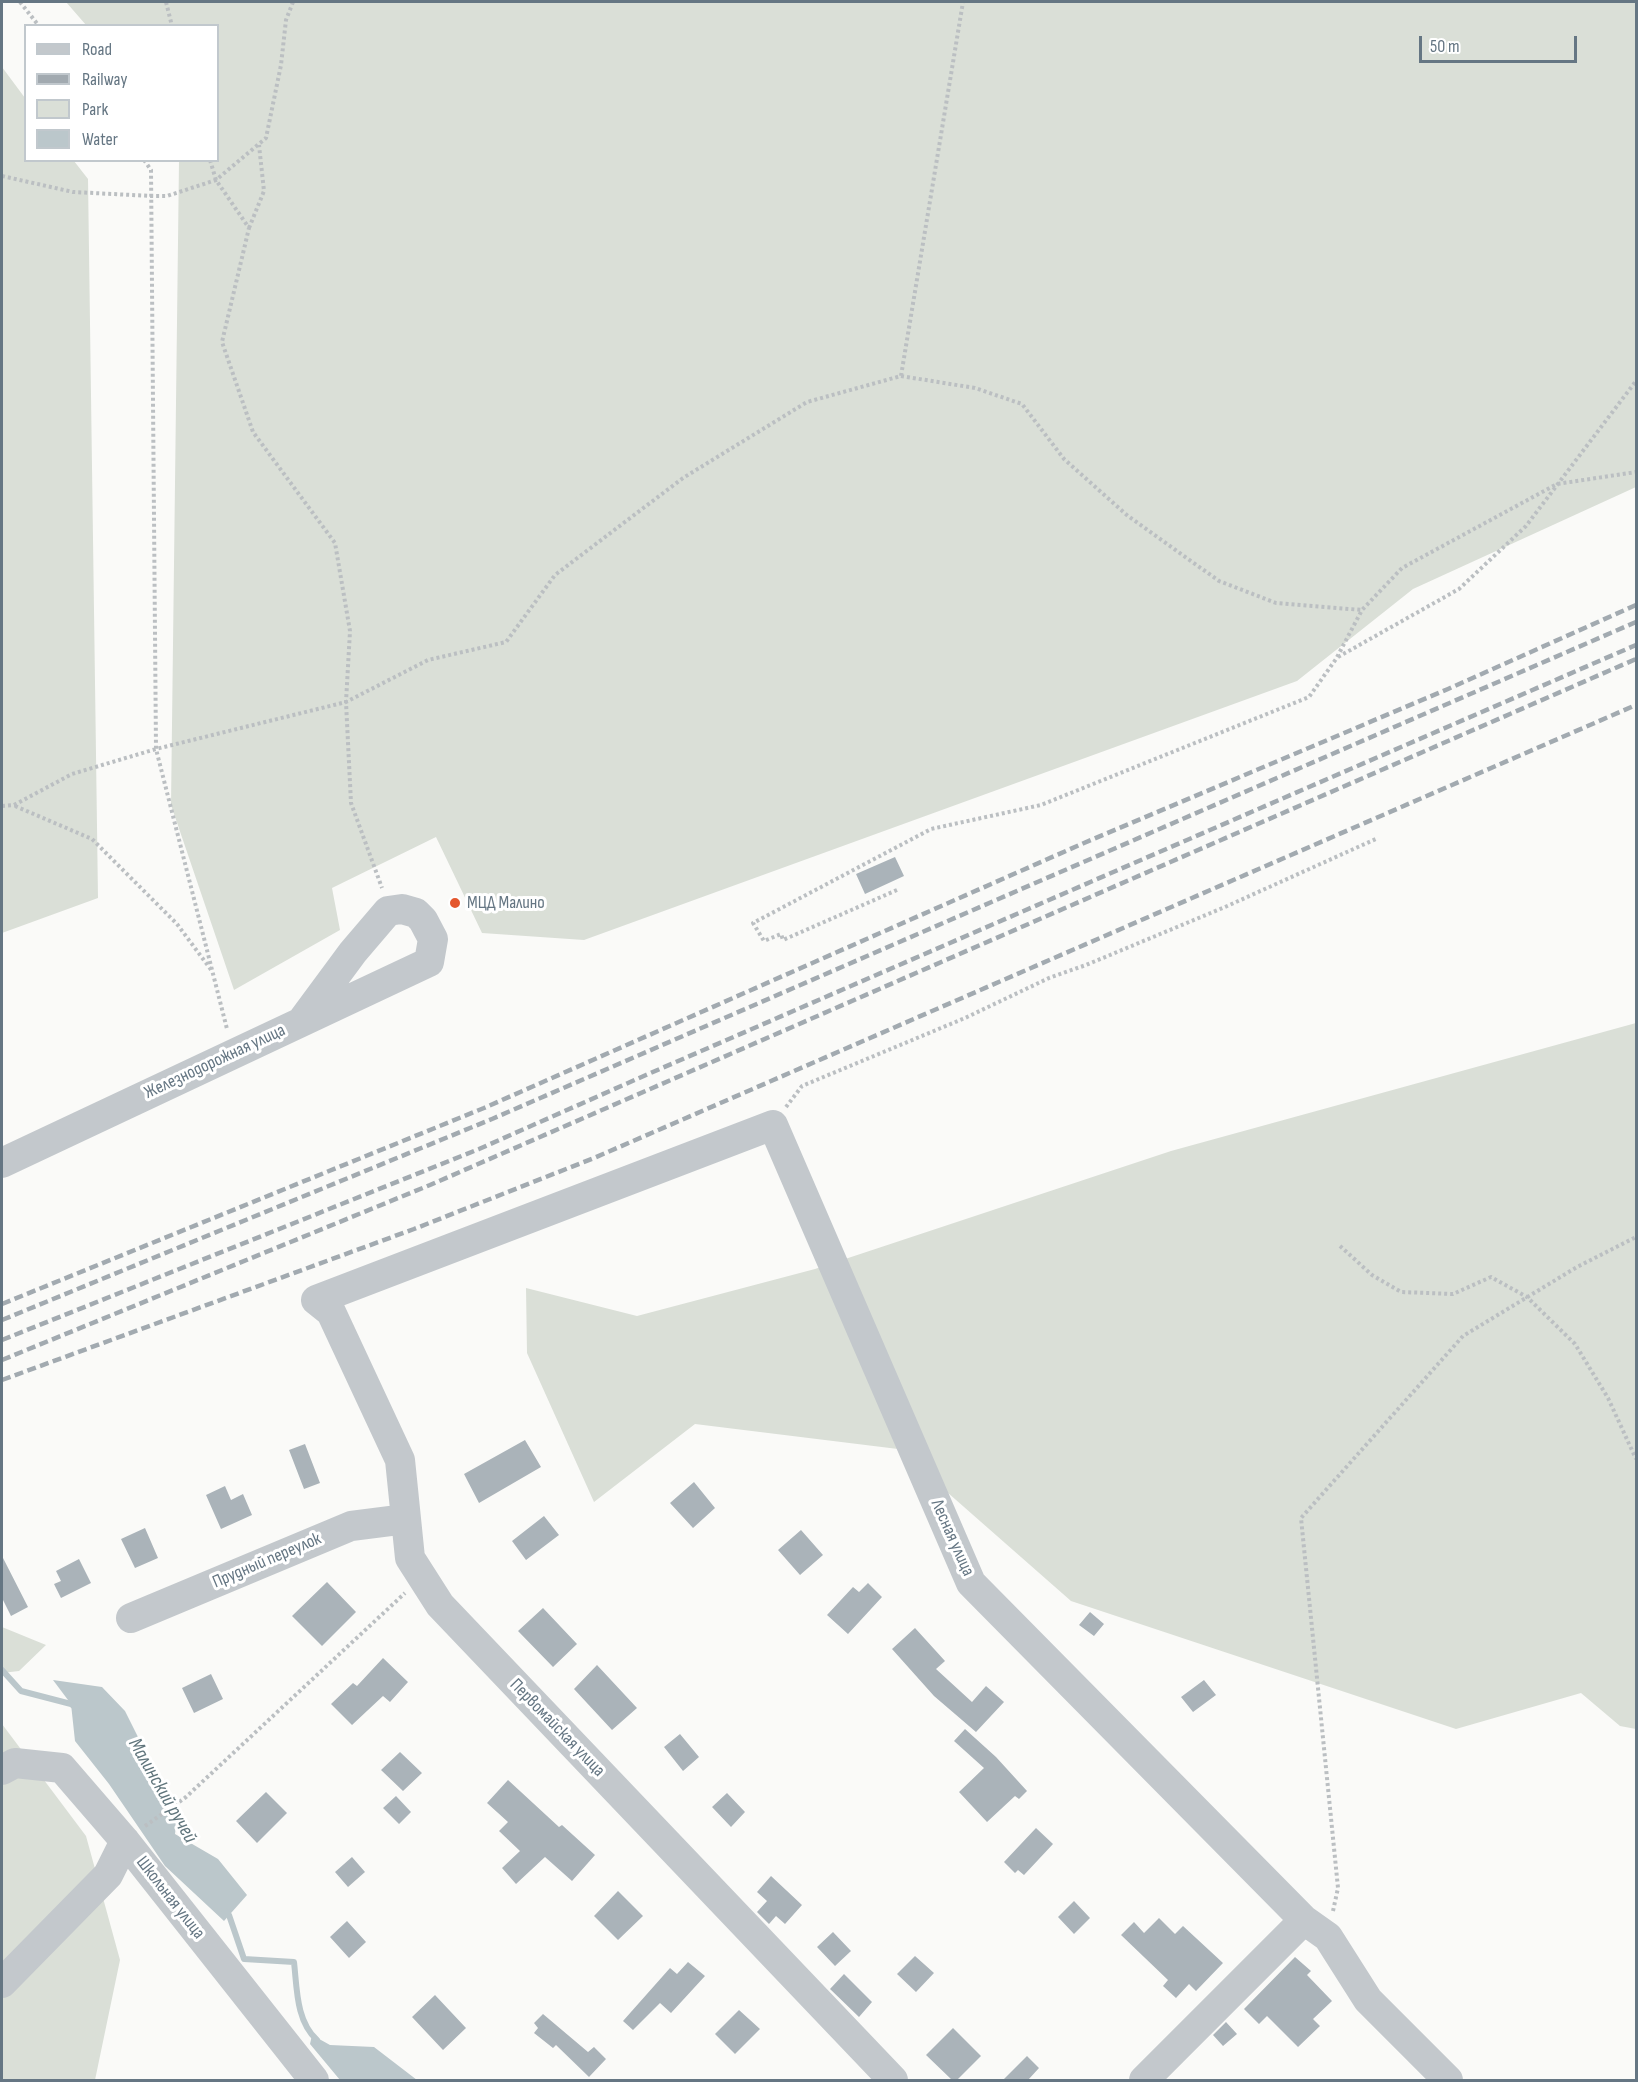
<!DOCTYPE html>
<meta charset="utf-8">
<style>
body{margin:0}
#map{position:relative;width:1638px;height:2082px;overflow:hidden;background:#fafaf8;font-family:"Sofia Sans Condensed",sans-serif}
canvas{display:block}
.frame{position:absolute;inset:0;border:3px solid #657683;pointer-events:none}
.legend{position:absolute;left:24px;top:24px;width:195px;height:138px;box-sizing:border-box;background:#fff;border:2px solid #c1c8cd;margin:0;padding:8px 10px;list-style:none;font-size:18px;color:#657683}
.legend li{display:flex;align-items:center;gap:12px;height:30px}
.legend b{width:30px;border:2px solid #c1c8cd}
.scale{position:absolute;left:1419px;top:36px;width:158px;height:27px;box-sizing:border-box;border:3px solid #657683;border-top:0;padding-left:8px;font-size:18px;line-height:21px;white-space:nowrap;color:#657683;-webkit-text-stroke:4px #fff;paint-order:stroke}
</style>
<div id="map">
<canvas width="1638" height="2082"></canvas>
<div class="frame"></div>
<ul class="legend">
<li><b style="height:8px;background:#c3c8cc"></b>Road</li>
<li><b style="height:8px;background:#a2aab0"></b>Railway</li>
<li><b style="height:16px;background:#dadfd7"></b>Park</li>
<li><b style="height:16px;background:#bbc7cb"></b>Water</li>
</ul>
<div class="scale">50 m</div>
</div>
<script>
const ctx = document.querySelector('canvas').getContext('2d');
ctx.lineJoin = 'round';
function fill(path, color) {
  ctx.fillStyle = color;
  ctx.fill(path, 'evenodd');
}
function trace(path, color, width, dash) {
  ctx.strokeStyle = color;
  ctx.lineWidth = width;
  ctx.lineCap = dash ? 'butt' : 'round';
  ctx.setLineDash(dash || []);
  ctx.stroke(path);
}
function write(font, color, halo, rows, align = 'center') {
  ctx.font = font + ' "Sofia Sans Condensed",sans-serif';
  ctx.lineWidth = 6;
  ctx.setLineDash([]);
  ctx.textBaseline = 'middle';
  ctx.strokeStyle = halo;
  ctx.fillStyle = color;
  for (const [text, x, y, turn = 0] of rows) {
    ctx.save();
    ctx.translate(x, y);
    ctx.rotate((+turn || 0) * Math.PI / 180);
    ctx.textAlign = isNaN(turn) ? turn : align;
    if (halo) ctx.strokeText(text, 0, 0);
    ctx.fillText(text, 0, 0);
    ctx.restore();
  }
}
fill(new Path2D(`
 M66,2H1636V487L1413,589L1297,681L584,940L482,933L436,837L332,888L340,930L234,990L171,805L179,161L218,160V26L86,25Z
 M2,67L25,98L26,160L74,161L88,179L98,898L2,933Z
 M1636,1023V1729L1620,1726L1581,1693L1456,1729L1071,1601L898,1449L695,1424L594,1502L527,1353L526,1288L637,1316L815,1269L1171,1151Z
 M2,1627L46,1645L19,1671L2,1673Z
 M2,1724L86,1836L120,1960L95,2080H2Z`), '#dadfd7');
fill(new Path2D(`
 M53,1680L102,1687L125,1711L177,1815L175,1834L218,1859L247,1895L224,1921L165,1866L109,1784L75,1741L71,1704Z
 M312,2035L330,2045L374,2047L417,2080H340L310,2044Z`), '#bbc7cb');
trace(new Path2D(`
 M2,1670L21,1691L71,1704L76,1708
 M224,1910L229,1915L244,1959L294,1962C297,1988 296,2021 317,2040`), '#bbc7cb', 6);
fill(new Path2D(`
 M895,857L904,876L865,894L856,874Z
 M525,1440L541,1467L479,1503L464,1474Z
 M305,1444L320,1483L304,1489L289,1450Z
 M694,1482L715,1508L693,1528L670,1503Z
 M225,1486L231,1500L243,1494L252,1515L221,1529L206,1495Z
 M544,1516L559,1535L526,1560L512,1541Z
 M145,1528L158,1558L135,1568L121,1539Z
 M801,1530L823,1555L800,1575L778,1550Z
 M2,1556L28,1607L11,1616L2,1598Z
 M79,1559L91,1583L61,1598L54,1584L61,1581L56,1571Z
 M327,1582L356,1612L322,1646L292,1616Z
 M868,1583L882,1597L848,1634L827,1615L853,1587L859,1592Z
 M543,1608L577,1644L553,1667L518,1631Z
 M1090,1612L1104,1624L1094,1636L1079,1625Z
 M915,1628L945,1661L936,1669L972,1702L986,1686L1004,1702L976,1732L934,1696L892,1649Z
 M383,1658L408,1682L390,1702L383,1696L352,1725L331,1704L353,1683L357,1686Z
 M597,1665L637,1708L612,1730L574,1689Z
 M211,1674L223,1699L194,1713L182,1688Z
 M1204,1680L1216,1695L1193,1712L1181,1697Z
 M965,1729L996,1757L1027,1791L1019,1799L1015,1796L987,1822L959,1792L984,1768L954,1741Z
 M680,1734L699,1757L683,1771L664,1747Z
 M400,1752L422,1773L403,1791L381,1770Z
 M508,1780L559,1827L562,1825L595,1855L572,1881L545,1857L516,1884L502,1868L520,1851L499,1831L508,1822L487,1803Z
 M266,1792L287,1813L257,1843L236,1821Z
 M727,1793L745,1812L731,1827L712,1807Z
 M396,1796L411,1812L399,1824L383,1808Z
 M1036,1828L1053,1844L1024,1875L1018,1870L1015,1873L1004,1862Z
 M352,1857L365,1872L348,1887L335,1872Z
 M771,1876L802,1905L785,1924L776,1916L769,1924L757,1912L767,1901L757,1892Z
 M618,1891L643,1916L618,1940L594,1916Z
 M1074,1901L1090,1918L1074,1934L1058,1917Z
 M1159,1918L1175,1934L1183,1926L1223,1963L1196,1991L1189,1984L1176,1998L1163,1986L1168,1980L1121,1935L1134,1922L1144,1933Z
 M347,1921L366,1942L349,1958L330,1937Z
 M833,1932L851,1951L835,1966L817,1947Z
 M915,1956L934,1973L916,1992L897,1974Z
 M1295,1957L1311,1971L1307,1975L1332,2001L1313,2019L1320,2026L1298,2047L1267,2016L1259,2024L1244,2009Z
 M688,1962L705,1976L671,2013L660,2003L633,2030L623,2021L670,1968L677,1974Z
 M844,1974L872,2002L859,2017L830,1989Z
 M435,1995L466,2028L443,2050L412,2017Z
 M739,2010L760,2029L735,2054L715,2034Z
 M543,2014L588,2052L594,2047L606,2059L589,2077L556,2045L553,2048L534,2033L538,2028L534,2023Z
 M1226,2022L1237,2034L1223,2046L1213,2035Z
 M953,2028L981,2056L957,2080H952L926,2055Z
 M1027,2056L1039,2068L1028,2080H1003Z`), '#aab3b9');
trace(new Path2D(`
 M20,2L39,26
 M166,2L172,26
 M144,160L151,170L156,749L227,1029
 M210,160L216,180L249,228L222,342L253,432L335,543L350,631L346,702L351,803L382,888
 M2,176L73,192L152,196H167L216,180L266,138L281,65L286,20L293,2
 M249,228L264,191L259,145
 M901,376L975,388L1022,404L1064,459L1128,516L1219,581L1276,603L1362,610
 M1338,657L1459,589L1526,526L1636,381
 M2,806L14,805L72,774L156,749L346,702L428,660L506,642L555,575L683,478L807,402L901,376L963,2
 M15,806L92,839L177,924L212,971
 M897,890L783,940L781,934L764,941L753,923L931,829L1041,805L1309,697L1336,659L1362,610L1402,568L1557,484L1636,472
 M786,1107L802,1086L965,1018L1049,978L1086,965L1225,907L1378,838
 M1340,1246L1372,1275L1401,1292L1453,1294L1491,1277L1527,1297L1575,1344L1608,1398L1636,1459
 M145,1826L186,1797L405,1593
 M1333,1911L1338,1888L1301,1518L1463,1336L1577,1267L1636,1237`), '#bbbfc2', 4, [3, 3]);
trace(new Path2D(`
 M2,1163L429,962L433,939L423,920L416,913L402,909L388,911L353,952L302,1021
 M131,1618L351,1526L406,1519
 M2,1770L15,1763L62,1768L125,1841L314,2080
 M2,1983L108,1875L125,1841
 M893,2080L440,1605L410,1558L400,1460L331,1312L316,1300L773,1125L971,1583L1304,1920L1328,1937L1368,2000L1448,2080
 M1144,2080L1304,1920`), '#c3c8cc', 30);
trace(new Path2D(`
 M2,1304L484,1108L1084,843L1448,689L1636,605
 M2,1320L492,1119L1636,622
 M2,1340L479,1149L646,1075L1636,645
 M2,1360L430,1185L1636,659
 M2,1380L414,1229L594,1158L1636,705`), '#a2aab0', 4.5, [9, 4.5]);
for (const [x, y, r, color] of [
 [455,903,6,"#e4572e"]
]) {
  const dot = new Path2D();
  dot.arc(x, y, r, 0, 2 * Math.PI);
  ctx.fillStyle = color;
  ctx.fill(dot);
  trace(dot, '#fff', 2);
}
write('18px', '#657683', '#fff', [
 ["МЦД Малино",467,903]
], 'left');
write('18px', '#657683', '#fff', [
 ["Железнодорожная улица",215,1062,-25],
 ["Лесная улица",952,1538,66],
 ["Прудный переулок",267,1561,-23],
 ["Первомайская улица",557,1728,46],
 ["Школьная улица",170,1898,52]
]);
write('italic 20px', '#60757c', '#fff', [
 ["Малинский ручей",162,1791,60]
]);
</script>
